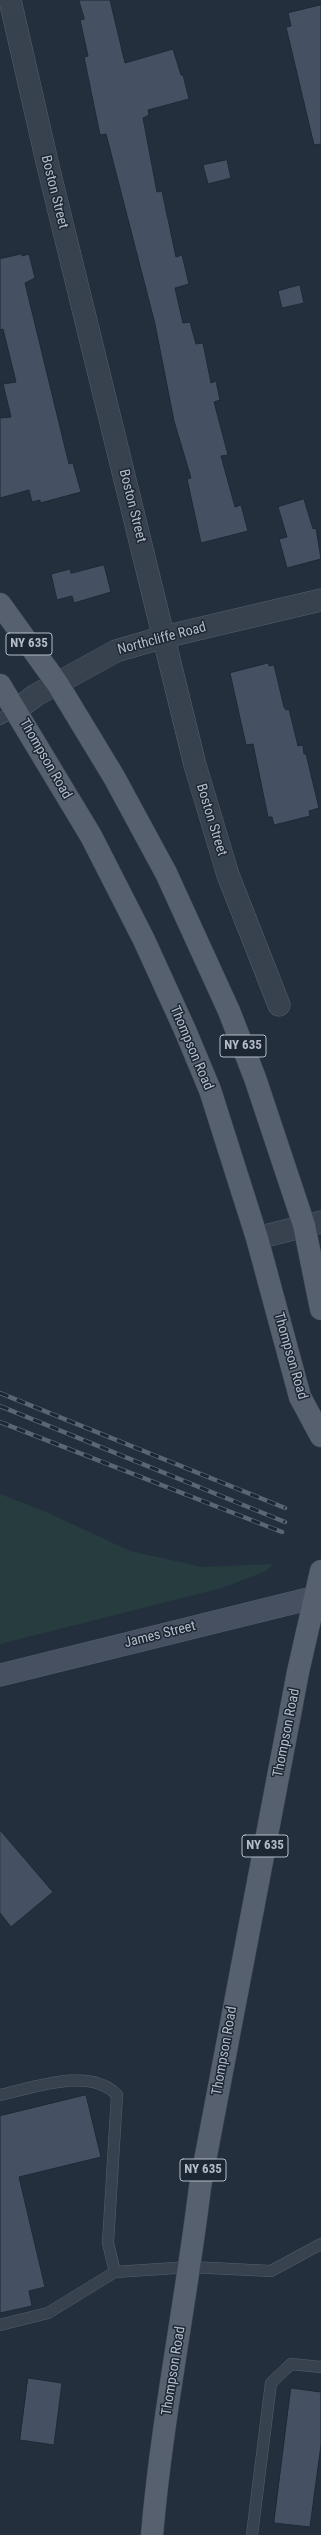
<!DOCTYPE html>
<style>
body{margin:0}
canvas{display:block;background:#242f3e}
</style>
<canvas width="321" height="2535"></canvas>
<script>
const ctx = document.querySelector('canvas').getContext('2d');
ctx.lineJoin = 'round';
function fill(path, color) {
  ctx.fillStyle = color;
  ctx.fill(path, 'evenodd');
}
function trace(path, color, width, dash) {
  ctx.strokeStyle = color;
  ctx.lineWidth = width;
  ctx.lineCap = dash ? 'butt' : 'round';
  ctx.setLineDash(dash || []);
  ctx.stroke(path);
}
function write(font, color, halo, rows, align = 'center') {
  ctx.font = font + ' "Roboto Condensed",sans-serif';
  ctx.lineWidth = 3;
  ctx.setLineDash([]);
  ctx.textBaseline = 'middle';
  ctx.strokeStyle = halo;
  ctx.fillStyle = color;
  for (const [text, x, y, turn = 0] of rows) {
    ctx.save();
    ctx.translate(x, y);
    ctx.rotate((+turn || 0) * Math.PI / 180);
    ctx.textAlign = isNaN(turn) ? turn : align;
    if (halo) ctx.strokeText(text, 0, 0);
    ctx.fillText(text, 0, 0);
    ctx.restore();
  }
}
fill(new Path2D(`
 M0,1494L46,1512L130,1551L202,1567L273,1564L266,1571L222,1588L0,1644Z`), '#263c3f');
const building = new Path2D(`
 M79,0H110L125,63L173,49L181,75H183L189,99L148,110L149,115L143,118L157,192L162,191L176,257L182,255L189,284L175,288L183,323L190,322L196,344L203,343L211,383L216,381L220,400L214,402L228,455L221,456L235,507L241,505L248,531L201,543L187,479L191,478L174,421L155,324L106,134L100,135L84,57L88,56L80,20L84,19Z
 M321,5V144L314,145L286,27L291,26L288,13Z
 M227,160L231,178L208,184L203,165Z
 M22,254V256L29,254L35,278L25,283L69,464L73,463L81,492L40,503V500L32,502L29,490L0,498V418L11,417L3,384L16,382L3,329L0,330V259Z
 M300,285L304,303L282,308L278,291Z
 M304,499L313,529L316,528L321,559L287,568L279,539L287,537L278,507Z
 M104,565L111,592L74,603L72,596L57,600L51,574L70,569L71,573Z
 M269,663V666L274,665L284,707L286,710L289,709L298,746L303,745L304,754H306L319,808L309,811L310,816L274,825L272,817H268L253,744L246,745L230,673Z
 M0,1830L53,1892L11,1927L0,1913Z
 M86,2095L101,2157L19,2177L45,2287L29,2291L32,2306L0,2313V2116Z
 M28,2378L62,2383L54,2445L20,2440Z
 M291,2388L321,2392V2445L310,2527L274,2523Z`);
fill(building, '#455162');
trace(building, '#1f2835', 1);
const service = new Path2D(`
 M0,719L16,710
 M0,2095C33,2088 91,2066 117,2095L108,2243L115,2272L190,2267L271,2271L321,2244
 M0,2325L48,2313L115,2272
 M252,2535L271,2383L291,2364L321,2367`);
const minor = new Path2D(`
 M10,0L48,166L195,765L228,875L279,1005
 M16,710L36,695L116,651L164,637L321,600
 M257,1238L321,1222`);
const secondary = new Path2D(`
 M0,1675L316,1597`);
const primary = new Path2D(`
 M0,604L57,683L114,777L166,873L229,1011L255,1078L304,1225L321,1309
 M0,685L91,836L144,940L185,1030L210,1090L257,1238L300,1397L321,1436
 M152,2535C162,2418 186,2303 200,2187L298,1672L321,1571`);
trace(service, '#565f6c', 12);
trace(minor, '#565f6c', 23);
trace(secondary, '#565f6c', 23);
trace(primary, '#414a57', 23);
trace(service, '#38414e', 11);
trace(minor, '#38414e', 22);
trace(secondary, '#465061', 22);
trace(primary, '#56606e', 22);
const rail = new Path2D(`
 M0,1393L285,1508
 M0,1406L285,1522
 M0,1422L282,1532`);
trace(rail, '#5a6575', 4.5);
trace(rail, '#1d2633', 3, [9]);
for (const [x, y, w] of [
 [29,644,46],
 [243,1046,46],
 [265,1846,46],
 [203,2170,46]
]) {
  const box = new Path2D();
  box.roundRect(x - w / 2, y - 11, w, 22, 3);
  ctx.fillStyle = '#1d2633';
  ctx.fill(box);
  trace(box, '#b4bcc9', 1);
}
write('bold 13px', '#b4bcc9', null, [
 ["NY 635",29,644],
 ["NY 635",243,1046],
 ["NY 635",265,1846],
 ["NY 635",203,2170]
]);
write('14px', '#b4bcc9', '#1d2633', [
 ["Boston Street",54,192,76],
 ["Boston Street",132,506,76],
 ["Northcliffe Road",162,639,-15],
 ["Thompson Road",45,759,60],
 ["Boston Street",211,820,73],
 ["Thompson Road",191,1048,67],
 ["Thompson Road",290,1356,74],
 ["James Street",160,1635,-14],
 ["Thompson Road",287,1733,-79],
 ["Thompson Road",225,2051,-80],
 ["Thompson Road",174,2371,-81]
]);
</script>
